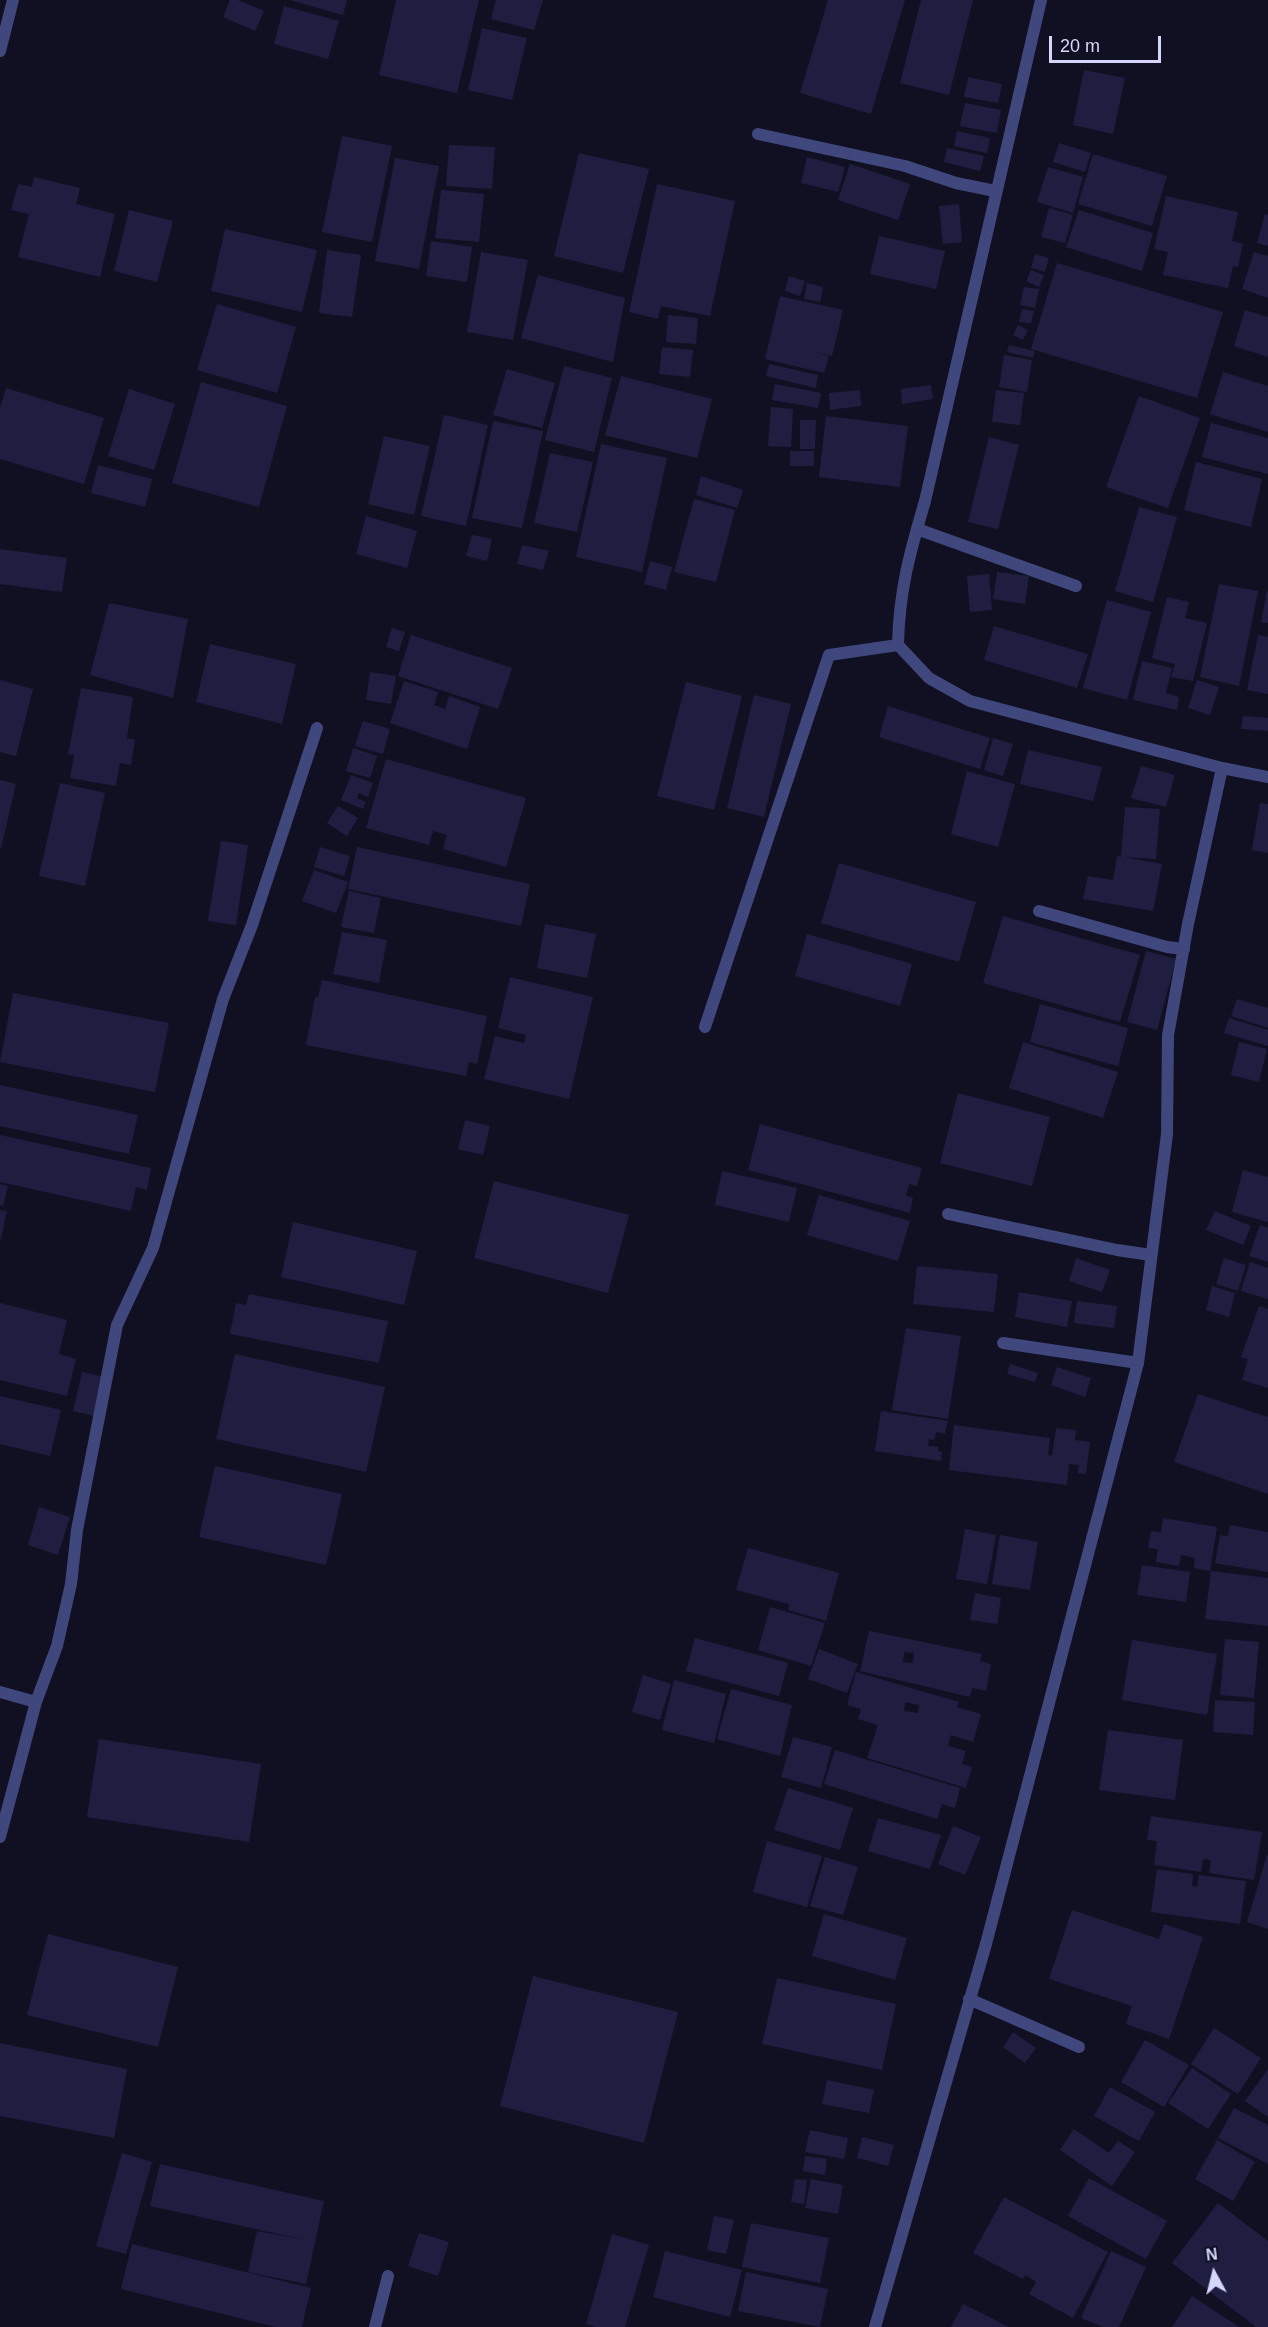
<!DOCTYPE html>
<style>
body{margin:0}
#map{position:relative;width:1268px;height:2327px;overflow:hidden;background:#101022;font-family:Arial,sans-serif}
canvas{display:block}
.north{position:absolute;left:1184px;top:2243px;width:60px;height:60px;-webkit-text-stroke:4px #101022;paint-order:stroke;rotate:353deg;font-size:16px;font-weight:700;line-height:24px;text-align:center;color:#d5d6fb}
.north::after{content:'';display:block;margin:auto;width:21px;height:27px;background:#d5d6fb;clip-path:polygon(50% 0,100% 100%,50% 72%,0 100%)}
.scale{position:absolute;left:1049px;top:36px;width:112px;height:27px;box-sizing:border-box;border:3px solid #d5d6fb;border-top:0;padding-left:8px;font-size:18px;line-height:21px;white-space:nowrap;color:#d5d6fb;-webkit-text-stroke:4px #101022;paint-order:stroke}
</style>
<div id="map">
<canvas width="1268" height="2327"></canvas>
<div class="north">N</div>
<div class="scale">20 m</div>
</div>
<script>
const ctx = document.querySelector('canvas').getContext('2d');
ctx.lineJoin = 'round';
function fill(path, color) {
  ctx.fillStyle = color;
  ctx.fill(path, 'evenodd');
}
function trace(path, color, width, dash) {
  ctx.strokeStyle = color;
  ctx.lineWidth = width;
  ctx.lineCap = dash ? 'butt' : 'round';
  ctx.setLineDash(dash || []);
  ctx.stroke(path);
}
fill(new Path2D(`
 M230,0H238L264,11L255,31L223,17Z
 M290,0H347L343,15Z
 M396,0H479L457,93L379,75Z
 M496,0H543L534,30L491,19Z
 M828,0H905L871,114L800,93Z
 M921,0H973L949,95L900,83Z
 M284,6L339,21L328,59L274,44Z
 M482,28L527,38L512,100L468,90Z
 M1084,70L1125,78L1113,134L1073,125Z
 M968,77L1002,84L998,103L964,97Z
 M965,103L1001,110L997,133L960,126Z
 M957,131L990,138L987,153L954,146Z
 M342,136L392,146L372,242L322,232Z
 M1059,143L1091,153L1085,172L1053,162Z
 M449,145L495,147L492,189L446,186Z
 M947,148L984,156L980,171L944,162Z
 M579,153L649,169L623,273L554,256Z
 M1093,154L1167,176L1152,226L1078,204Z
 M807,157L845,167L838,192L801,183Z
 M395,158L439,166L419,269L375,261Z
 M850,164L910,184L898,220L838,200Z
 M1048,167L1083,177L1073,213L1037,202Z
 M34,177L80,188L76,204L115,214L100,277L18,257L29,214L11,210L18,184L32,187Z
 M657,184L735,201L710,316L661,306L658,319L629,312Z
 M441,190L484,194L479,242L435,238Z
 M1166,196L1238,212L1232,241L1243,244L1238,267L1233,266L1228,288L1163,275L1168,252L1154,249Z
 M959,204L962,242L943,244L939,206Z
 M1049,208L1073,215L1065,243L1041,237Z
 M129,210L173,221L157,282L114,271Z
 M1079,210L1153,233L1142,271L1066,247Z
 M1265,214L1268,215V246L1257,243Z
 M225,229L317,250L302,312L211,291Z
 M879,236L945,251L936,289L870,274Z
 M431,241L472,247L467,282L426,276Z
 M327,250L361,255L352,317L319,313Z
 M481,252L528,260L513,340L467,332Z
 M1254,252L1268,256V298L1242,289Z
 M1035,254L1049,258L1045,272L1031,268Z
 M1057,263L1223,312L1197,398L1031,349Z
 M1031,270L1044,275L1039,287L1026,281Z
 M538,275L625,298L613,362L521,338Z
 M789,276L805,281L800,296L785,291Z
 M807,283L823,287L820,302L804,299Z
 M1024,287L1039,289L1035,308L1020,305Z
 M780,296L843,310L832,356L809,351L829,356L824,373L765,359Z
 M217,304L296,327L277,393L197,370Z
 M1022,309L1034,311L1031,323L1019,322Z
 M1245,310L1268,317V357L1234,346Z
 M668,315L698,318L696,344L666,342Z
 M1018,325L1028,330L1023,340L1013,335Z
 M1009,345L1035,351L1033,358L1007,352Z
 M662,347L693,350L690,377L659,374Z
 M1004,355L1032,360L1027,392L999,387Z
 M769,364L818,375L816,388L766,376Z
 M564,366L612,378L594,452L545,440Z
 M507,369L555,383L542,428L493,415Z
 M1223,372L1268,386V432L1210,414Z
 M621,376L712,399L697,458L605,435Z
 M201,382L287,406L259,507L172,483Z
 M775,384L821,393L818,408L772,400Z
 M931,385L933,399L902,404L901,389Z
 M6,388L104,418L84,484L0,459V408Z
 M129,389L175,404L154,470L108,456Z
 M860,390L861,406L830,410L829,393Z
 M996,390L1024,393L1020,425L992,422Z
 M1139,396L1200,418L1168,508L1106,487Z
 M771,407L793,409L791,447L768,446Z
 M444,415L488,425L466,526L421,516Z
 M826,416L908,426L900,487L819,477Z
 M800,420H816L815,449H800Z
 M493,421L543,431L522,528L472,518Z
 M1211,423L1268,438V474L1202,457Z
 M384,436L430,446L414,515L368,504Z
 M989,437L1019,445L998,529L968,522Z
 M601,444L667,458L642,572L576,557Z
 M790,451H814V466H790Z
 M550,453L593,462L577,532L534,523Z
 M1196,462L1262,479L1251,527L1184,510Z
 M98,465L152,479L145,507L91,493Z
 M701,476L743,490L737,508L696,495Z
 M694,499L735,510L716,582L674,572Z
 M1139,507L1177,517L1153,602L1115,591Z
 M366,516L417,531L407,568L356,554Z
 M472,535L492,539L487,561L466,556Z
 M522,545L549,551L543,570L517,564Z
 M0,549L67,558L62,592L0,584Z
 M650,561L672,567L666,590L644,584Z
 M997,572L1029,576L1025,604L993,599Z
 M989,574L992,610L970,612L967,576Z
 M1219,584L1258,591L1239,686L1200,677Z
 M1267,591H1268V623L1261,622Z
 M1167,597L1189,602L1185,618L1207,623L1193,681L1171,677L1175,664L1152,658Z
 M1107,600L1151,612L1127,700L1083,688Z
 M109,603L188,619L173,698L90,675Z
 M994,626L1088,654L1077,688L984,660Z
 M392,628L405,632L399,651L386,647Z
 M411,635L512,668L498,709L398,676Z
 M1258,635L1268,637V694L1247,690Z
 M210,644L296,664L282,724L196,702Z
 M1142,661L1172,668L1166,693L1179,697L1177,710L1133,700Z
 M370,672L396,676L391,704L366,700Z
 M0,680L33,689L16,756L0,752Z
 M1197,680L1219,687L1210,715L1188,708Z
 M404,681L438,692L434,705L445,709L449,696L480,707L467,749L390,723Z
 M686,682L742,696L714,810L657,796Z
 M81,688L133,697L127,738L135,740L131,765L120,763L116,786L70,778L74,755L68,754Z
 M754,695L791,704L764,817L727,808Z
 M888,706L990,738L980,769L879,737Z
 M1243,716L1268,718V731L1241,729Z
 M363,721L390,729L383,754L355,746Z
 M993,738L1013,744L1003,776L984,770Z
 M353,748L377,756L370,778L346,771Z
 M1028,750L1102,767L1093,801L1020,784Z
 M386,759L526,798L506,867L443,849L447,835L433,831L429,845L366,828Z
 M1141,766L1175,775L1166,807L1131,798Z
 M967,771L1015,784L998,847L951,834Z
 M351,775L373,783L368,797L359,793L357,798L366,802L363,809L341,800Z
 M0,780L16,784L1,848L0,847Z
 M60,783L105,793L85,886L39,876Z
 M1260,803L1268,804V853L1252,850Z
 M338,806L358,818L347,836L327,823Z
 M1125,807L1160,809L1156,859L1121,857Z
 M221,841L248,845L236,925L208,921Z
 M320,847L350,856L344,876L314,867Z
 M357,847L530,884L521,926L348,889Z
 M1117,856L1162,864L1153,911L1083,899L1088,876L1113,880Z
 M839,863L976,902L959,962L821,923Z
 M314,870L348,882L336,913L302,901Z
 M349,891L381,898L374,933L341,927Z
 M1003,916L1140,955L1120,1022L983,983Z
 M545,924L596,934L587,978L537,968Z
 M342,932L387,940L379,983L333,974Z
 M807,934L912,964L900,1006L795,976Z
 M1146,951L1176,959L1157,1030L1127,1022Z
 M510,977L593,997L569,1099L484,1079L495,1036L524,1043L526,1035L498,1028Z
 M322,980L487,1016L477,1064L469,1062L466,1076L306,1045L315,997H318Z
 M13,993L169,1023L155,1092L0,1062Z
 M1237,999L1268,1008V1028L1231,1016Z
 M1040,1004L1128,1028L1118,1066L1030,1042Z
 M1229,1018L1268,1030V1046L1224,1033Z
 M1023,1042L1118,1072L1103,1118L1009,1088Z
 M1239,1042L1267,1049L1259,1082L1231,1075Z
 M0,1085L138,1115L129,1154L0,1126Z
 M958,1093L1050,1117L1032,1186L940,1163Z
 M465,1120L490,1126L483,1155L458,1149Z
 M760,1124L922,1168L917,1186L909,1184L906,1196L913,1198L910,1213L748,1170Z
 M0,1135L151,1168L147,1190L136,1187L131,1211L0,1182Z
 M1243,1170L1268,1177V1222L1232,1212Z
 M722,1171L797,1188L789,1222L715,1205Z
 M494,1181L629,1215L608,1293L474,1258Z
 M0,1184L8,1186L3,1206L0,1205Z
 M819,1195L910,1221L898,1261L807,1235Z
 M0,1210L7,1211L1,1239H0Z
 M1215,1211L1251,1226L1243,1245L1206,1230Z
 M293,1222L417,1251L404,1305L281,1277Z
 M1260,1225L1268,1228V1262L1249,1256Z
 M1076,1258L1110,1270L1102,1292L1069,1281Z
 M1224,1258L1246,1265L1238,1291L1216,1284Z
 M1250,1262L1268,1268V1299L1241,1291Z
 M917,1266L998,1274L994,1312L913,1304Z
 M1212,1286L1235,1293L1229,1317L1206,1310Z
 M1019,1292L1072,1301L1067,1327L1015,1317Z
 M249,1294L388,1321L379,1363L230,1334L236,1303L246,1305Z
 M1077,1301L1117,1306L1114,1328L1074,1323Z
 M0,1303L67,1320L59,1354L76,1359L67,1396L0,1380Z
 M1259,1306L1268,1309V1388L1242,1380L1248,1359L1241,1357Z
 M906,1328L961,1336L948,1419L892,1410Z
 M235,1354L385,1387L366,1472L216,1439Z
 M1010,1364L1038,1373L1035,1382L1007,1374Z
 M1057,1367L1091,1378L1085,1397L1051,1385Z
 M82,1372L104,1377L94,1416L73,1411Z
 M1198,1394L1268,1417V1494L1174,1462Z
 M0,1396L61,1410L50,1456L0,1444Z
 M881,1411L948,1421L945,1434L936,1432L934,1440L929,1439L928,1446L938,1447V1451L942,1452L941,1461L875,1451Z
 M954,1425L1050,1438L1048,1455L1052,1456L1056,1428L1076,1430L1075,1440L1090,1442L1086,1474L1078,1473L1079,1465L1069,1464L1067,1485L949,1470Z
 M215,1466L342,1494L326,1565L199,1537Z
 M39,1507L70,1517L58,1555L28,1545Z
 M1163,1518L1217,1527L1210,1571L1194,1568L1195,1558L1181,1555L1179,1566L1156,1562L1158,1549L1148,1548L1151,1531L1161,1532Z
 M1230,1525L1268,1532V1572L1215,1563L1220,1535L1228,1536Z
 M965,1529L996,1535L987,1584L956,1579Z
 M1000,1535L1038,1542L1030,1590L992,1584Z
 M748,1548L839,1573L826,1621L788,1610L789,1604L736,1590Z
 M1142,1565L1190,1572L1186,1602L1137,1595Z
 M1211,1571L1268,1578V1626L1205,1619Z
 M975,1593L1001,1598L997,1624L970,1620Z
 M770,1607L825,1623L811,1666L758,1650Z
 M869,1631L982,1654L980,1661L991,1664L986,1691L972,1688L970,1697L860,1671ZM904,1652L914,1653L913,1663L903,1662Z
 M695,1638L788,1663L779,1696L686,1671Z
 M1225,1639L1259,1642L1254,1698L1220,1695Z
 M1132,1640L1217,1654L1207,1715L1122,1700Z
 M819,1649L858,1664L847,1693L808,1679Z
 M856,1672L959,1702L957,1707L981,1714L973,1742L951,1735L948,1746L966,1751L962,1764L972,1767L966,1788L867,1758L878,1725L858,1719L861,1709L847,1705ZM905,1702L919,1705L918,1713L904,1711Z
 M643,1675L671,1684L660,1720L632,1712Z
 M674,1680L726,1694L714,1743L662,1730Z
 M731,1689L792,1705L780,1756L717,1739Z
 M1215,1700L1255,1702L1253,1735L1213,1732Z
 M1108,1730L1183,1740L1175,1800L1099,1790Z
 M793,1737L832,1747L821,1788L781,1777Z
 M99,1739L261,1764L249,1842L87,1817Z
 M835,1750L960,1788L955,1808L942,1804L937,1819L824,1784Z
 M788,1788L853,1808L840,1850L774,1830Z
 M1151,1816L1262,1832L1254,1880L1209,1873L1211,1860L1203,1859L1201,1872L1154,1865L1157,1841L1147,1840Z
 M878,1818L941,1835L930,1869L868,1851Z
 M953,1826L981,1837L965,1875L938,1864Z
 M767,1841L822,1856L807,1907L753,1892Z
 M1267,1855H1268V1929L1247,1922Z
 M825,1857L858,1867L843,1915L810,1906Z
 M1157,1869L1193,1874L1192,1886L1197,1887L1199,1875L1246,1881L1240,1924L1151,1912Z
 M1072,1910L1159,1939L1164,1924L1203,1937L1169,2039L1126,2024L1132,2006L1049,1979Z
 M824,1914L907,1938L895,1980L812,1956Z
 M48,1934L178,1967L158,2047L27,2015Z
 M533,1976L678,2012L644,2143L500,2106Z
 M777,1978L896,2004L882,2070L762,2044Z
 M1214,2028L1261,2058L1238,2094L1191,2064Z
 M1013,2032L1036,2048L1025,2063L1003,2047Z
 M1145,2040L1189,2065L1164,2107L1121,2082Z
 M0,2043L127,2069L114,2138L0,2116Z
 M1192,2068L1231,2094L1208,2129L1168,2103Z
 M1268,2069V2117L1245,2101Z
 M827,2080L874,2090L869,2113L822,2104Z
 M1110,2087L1155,2112L1139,2141L1094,2116Z
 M1234,2108L1268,2125V2164L1218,2138Z
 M1074,2129L1109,2153L1118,2141L1135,2152L1112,2186L1060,2150Z
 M810,2130L848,2138L844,2159L805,2152Z
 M862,2137L894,2145L888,2166L857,2158Z
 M1217,2140L1255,2162L1233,2201L1195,2179Z
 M122,2153L152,2162L126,2254L96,2246Z
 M805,2156L827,2159L825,2175L803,2171Z
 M160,2164L324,2201L306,2284L248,2272L257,2231L306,2240L150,2206Z
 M1089,2178L1167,2221L1146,2259L1068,2216Z
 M795,2179L807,2180L804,2204L791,2202Z
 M811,2179L843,2185L838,2214L805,2208Z
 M1004,2197L1108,2252L1073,2318L1029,2294L1036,2282L1025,2275L1023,2279L973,2253Z
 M1218,2203L1268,2241V2327H1256L1172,2263Z
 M714,2216L734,2220L726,2254L707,2250Z
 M751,2223L829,2238L820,2283L742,2267Z
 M419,2233L449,2242L438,2276L408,2266Z
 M612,2234L649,2245L625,2327H596L586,2324Z
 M132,2244L311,2288L302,2327H276L121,2289Z
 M665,2251L742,2270L730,2317L653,2297Z
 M1111,2251L1146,2267L1119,2327H1103L1081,2318Z
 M746,2272L828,2289L820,2327L738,2311Z
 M1192,2296L1239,2327H1172Z
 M963,2304L1009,2327H951Z`), '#1f1e41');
trace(new Path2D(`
 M917,529L1076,586
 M1039,911L1167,947L1184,949
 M948,1214L1117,1250L1151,1255
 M1003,1343L1138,1363
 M969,1999L1079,2047`), '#3f477c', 12);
trace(new Path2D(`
 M1041,0L925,501C910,552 899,591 898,645L929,678L970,701L1222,768L1268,777
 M0,51L13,0
 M758,134L905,166L956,183L995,191
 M705,1027L829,655L898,645
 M0,1692L36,1702
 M0,1837L36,1702L57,1646L71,1584L77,1530L117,1325L153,1248L223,999L252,925L317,728
 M375,2327L388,2276
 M875,2327L986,1944L1138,1363L1167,1134L1168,1035L1188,924L1222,768`), '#3f477c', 12);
</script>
